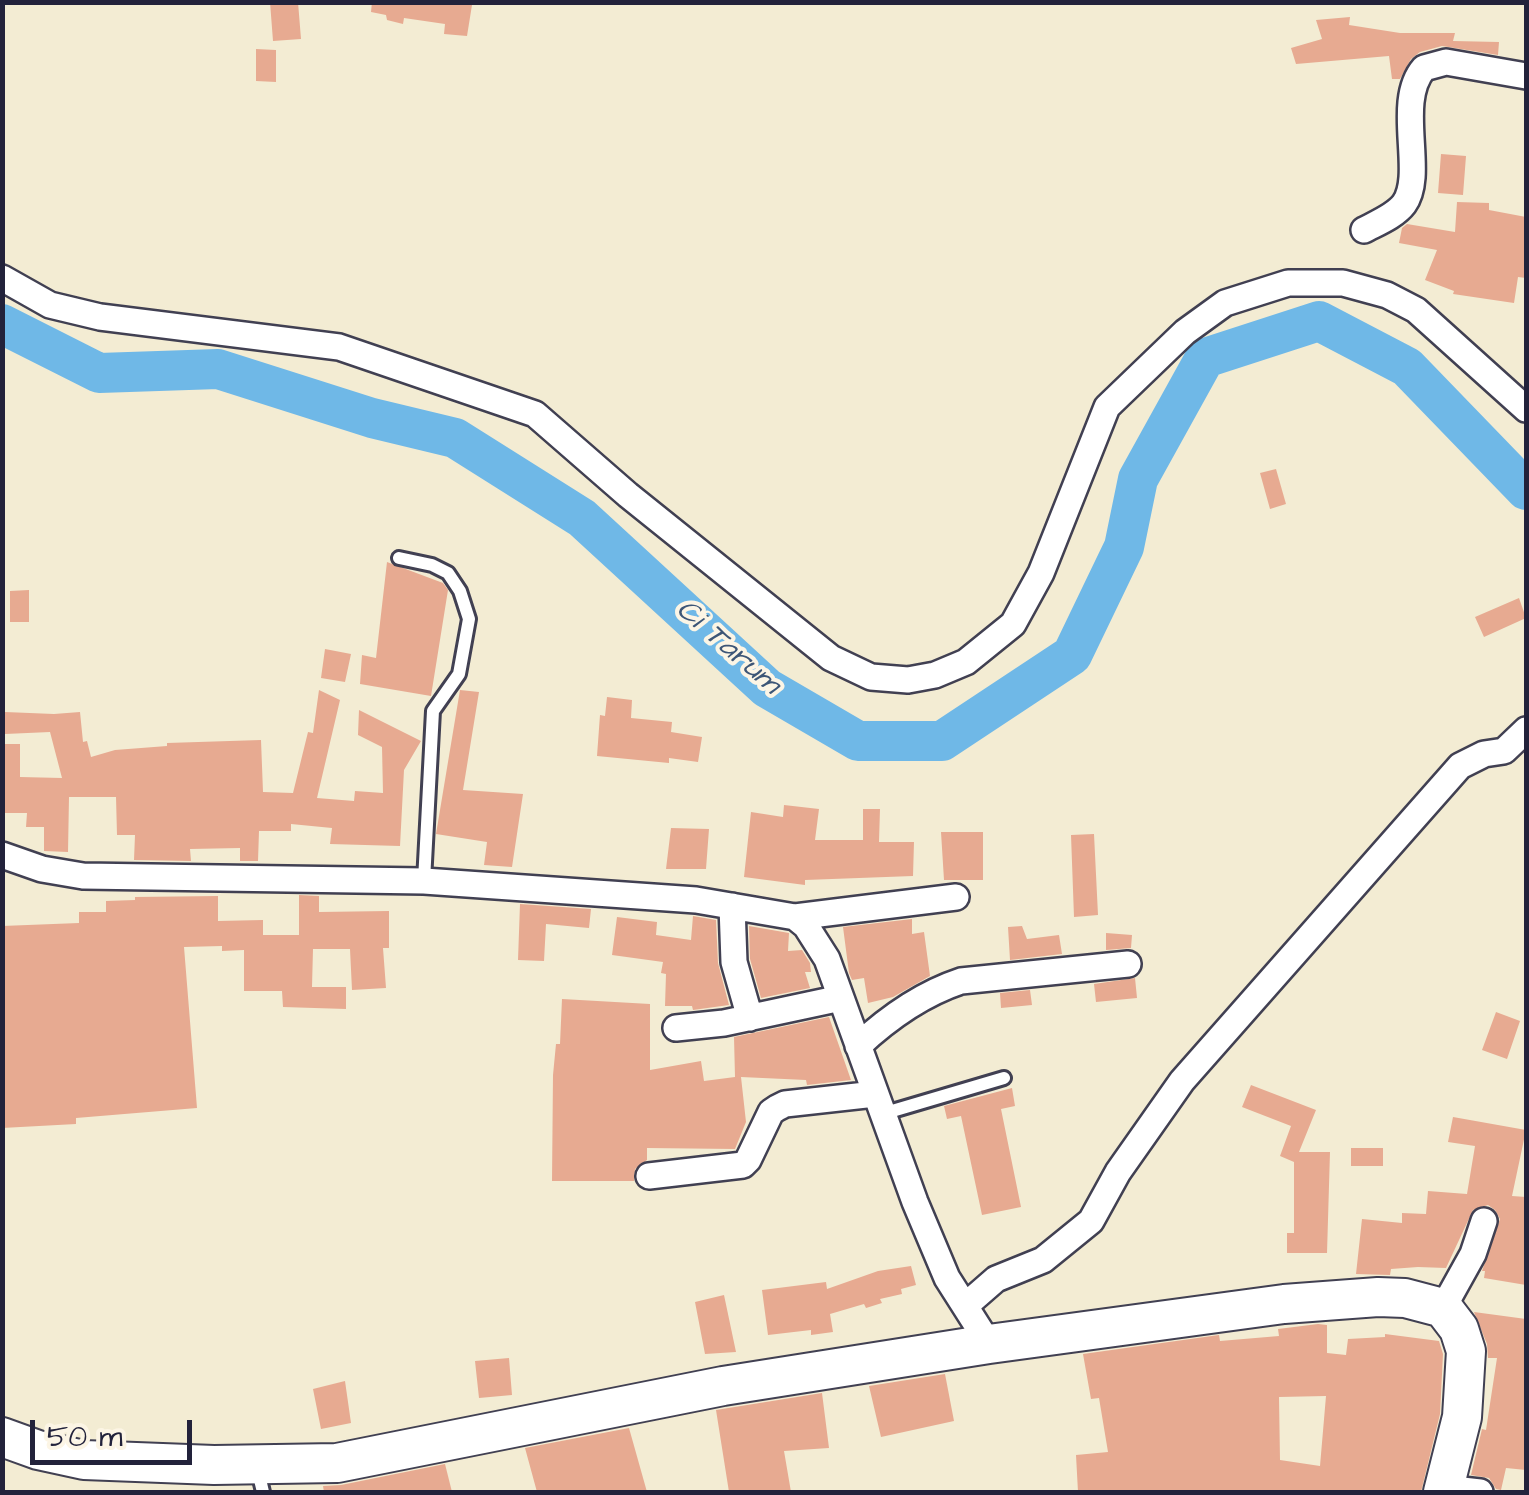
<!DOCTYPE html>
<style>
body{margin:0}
#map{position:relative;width:1529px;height:1495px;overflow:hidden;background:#f3ecd3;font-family:"Architects Daughter",sans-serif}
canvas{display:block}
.frame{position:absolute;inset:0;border:5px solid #22223b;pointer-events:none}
.scale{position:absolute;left:30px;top:1420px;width:162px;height:45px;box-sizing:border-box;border:5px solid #22223b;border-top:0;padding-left:12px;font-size:30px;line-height:35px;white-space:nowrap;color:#22223b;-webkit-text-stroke:8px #fcf5e5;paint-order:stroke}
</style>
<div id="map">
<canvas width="1529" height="1495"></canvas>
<div class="frame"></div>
<div class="scale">50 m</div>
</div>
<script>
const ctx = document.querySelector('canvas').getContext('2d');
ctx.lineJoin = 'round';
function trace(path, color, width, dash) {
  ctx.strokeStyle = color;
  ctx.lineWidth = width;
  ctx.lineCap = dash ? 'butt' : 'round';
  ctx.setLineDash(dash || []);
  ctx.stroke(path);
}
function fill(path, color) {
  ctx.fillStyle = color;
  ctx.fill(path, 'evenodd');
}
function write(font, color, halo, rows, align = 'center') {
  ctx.font = font + ' "Architects Daughter",sans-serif';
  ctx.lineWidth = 8;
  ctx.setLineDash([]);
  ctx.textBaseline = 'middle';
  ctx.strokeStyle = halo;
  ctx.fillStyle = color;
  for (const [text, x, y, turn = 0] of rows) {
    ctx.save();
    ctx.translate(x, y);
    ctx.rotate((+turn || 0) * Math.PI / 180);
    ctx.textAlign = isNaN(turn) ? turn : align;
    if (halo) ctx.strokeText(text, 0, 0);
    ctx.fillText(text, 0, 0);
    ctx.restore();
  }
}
trace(new Path2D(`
 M2,324L99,373L218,369L372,418L455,438L582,518L767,688L858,741H942L1072,655L1124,547L1138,479L1205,358L1319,321L1407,367L1526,490`), '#6fb8e7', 40);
fill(new Path2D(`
 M270,2H298L301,39L273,41Z
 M372,2L472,5L467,36L444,34L445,24L404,18L403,24L387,20L386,15L371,12Z
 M1350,17L1349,25L1400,33H1455L1453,41L1499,42L1498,55L1442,46L1420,52L1411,59L1400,79H1392L1389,56L1296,64L1291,48L1322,39L1316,20Z
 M256,49L276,50V82L256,81Z
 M1441,154L1466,156L1463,195L1438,193Z
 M1457,202L1489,203V210L1526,217V278L1518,277L1514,303L1453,294L1454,291L1425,280L1437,250L1399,243L1402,228L1407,224L1455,232Z
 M1276,469L1286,504L1270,509L1260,473Z
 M387,562L443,583L448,590L431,696L360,684L362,655L376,658Z
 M29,590V622H10V591Z
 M1519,598L1526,618L1484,637L1475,617Z
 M325,649L351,654L345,682L321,678Z
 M319,690L340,700L317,798L354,801L355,791L383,793L382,747L358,735L359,710L421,741L404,770L400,846L330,844L332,828L291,824V831H259L258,861H240V848L190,849L191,861L134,860L135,835H117L116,797H69L68,852L44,851V827H26L27,813H2V744H20V777L62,778L50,732L5,734V712L54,714L80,712L83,742L87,741L91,757L115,750L167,746V743L261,740L263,792L293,793L308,732L313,733Z
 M460,690L479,692L463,790L523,794L512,867L484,865L487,842L436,834Z
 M607,697L632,700L631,718L672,722L671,732L702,737L698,762L669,758V763L597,756L600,715L605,716Z
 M784,805L819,809L815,840H863V809H880L879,842H914L913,876L805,880V885L744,877L751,812L783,817Z
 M671,828L709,829L706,869H666Z
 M941,832H983V880H944Z
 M1094,834L1098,915L1074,917L1071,835Z
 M299,895L319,896V912L389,911V948H383L386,988L352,990L350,949H313L312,987H346V1009L283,1007L282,991H244V950L222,951V946L184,947L197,1108L76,1118V1124L2,1128V926L79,923V912H106V901L135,900V897L218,896V921L263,920V935H299Z
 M520,904L591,909L589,928L546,924L544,961L518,960Z
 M693,916L716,920L718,963L729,1005L693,1010L692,1006H665L666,974L661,973L663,962L612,955L617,917L657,922L656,935L691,940Z
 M912,919V934L924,932L930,976L893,997L868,1003L864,978L852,980L849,973L843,927Z
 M749,926L789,933L788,951L802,950L810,963L811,972H805L810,988L761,998L750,959Z
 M1022,926L1027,939L1059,935L1062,954L1010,960L1008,927Z
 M1106,933L1132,935L1131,948L1106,950Z
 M1135,978L1137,998L1096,1002L1094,984Z
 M1030,990L1032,1005L1001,1008L1000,993Z
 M562,999L650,1004V1070L701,1061L704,1081L735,1077L734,1037L829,1017L851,1080L807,1085L806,1080L741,1077L746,1122L735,1149L647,1148V1160L635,1169L634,1181H552L553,1075L556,1044H560Z
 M1496,1012L1520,1021L1507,1059L1482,1050Z
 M1251,1085L1316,1110L1299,1152H1330L1327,1253H1287V1233H1294V1162L1280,1156L1291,1126L1242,1107Z
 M1012,1088L1015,1106L1001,1109L1021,1207L982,1215L961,1116L947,1119L944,1106Z
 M1453,1117L1526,1130L1512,1196L1526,1197V1285L1484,1278L1485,1271H1482L1500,1219L1495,1210L1488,1205L1473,1210L1446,1268L1418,1267L1391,1269L1390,1275L1356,1274L1362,1219L1402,1223V1213L1426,1214L1428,1191L1467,1194L1475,1146L1448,1142Z
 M1351,1148H1383V1166H1351Z
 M911,1266L916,1285L901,1289L902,1294L880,1299L882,1303L866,1308L864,1304L830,1314L833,1332L811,1335V1330L768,1335L762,1290L826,1282L827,1289L878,1271Z
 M724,1295L736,1352L705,1354L695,1302Z
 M1474,1312L1526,1319V1470L1506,1468L1501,1490L1496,1489L1489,1478L1471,1475L1482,1429L1486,1430L1497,1358H1488L1487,1344Z
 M1318,1324L1327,1325V1353L1346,1355L1348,1339L1385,1337V1334L1439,1341L1443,1354L1440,1414L1421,1492H1078L1076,1455L1108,1452L1099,1398L1091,1399L1083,1354L1219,1335L1220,1341L1279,1336L1278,1329ZM1326,1396L1320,1466L1280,1460L1279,1397Z
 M509,1358L512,1395L479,1398L475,1361Z
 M945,1374L954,1421L881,1437L869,1386Z
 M345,1381L351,1423L321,1429L313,1389Z
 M822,1393L829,1448L784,1451L791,1492H729L716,1410Z
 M629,1428L647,1492H537L525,1448Z
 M445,1464L452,1492H324L323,1486L341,1485Z`), '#e7aa91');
const service = new Path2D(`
 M399,558L432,565L448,573L460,591L469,619L459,674L433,711L424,881
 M882,1114L1004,1078
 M257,1467L263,1492`);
const minor = new Path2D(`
 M1364,230C1377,223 1395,216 1404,204C1426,174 1394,102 1424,68L1446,62L1526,76
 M2,278L50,305L100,317L339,347L535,414L628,495L831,658L871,677L908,680L935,675L966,662L1013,624L1041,573L1107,407L1185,332L1225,303L1288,283H1343L1387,295L1416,310L1526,409
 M2,855L42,869L83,876L424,881L696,900L795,917L806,926L827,959L915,1202L947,1278L989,1344
 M732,906L734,962L750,1018
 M795,917L956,897
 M676,1028L724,1023L841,998
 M858,1046C888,1018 922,994 961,981L1128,964
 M649,1176L743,1165L748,1160L771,1112L777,1108L785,1104L875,1094
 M965,1306L996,1279L1043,1260L1091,1221L1118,1172L1182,1081L1460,766L1484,754L1504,751L1526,730
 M1443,1308L1473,1254L1484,1221
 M1444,1488L1480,1492`);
const primary = new Path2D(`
 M2,1437L38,1450L84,1460L214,1465L337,1463L723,1386L989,1344L1284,1304L1378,1297L1405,1298L1443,1308L1459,1329L1466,1351L1462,1417L1443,1492`);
trace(service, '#414052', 18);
trace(minor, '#414052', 30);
trace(primary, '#414052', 42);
trace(service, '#fff', 12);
trace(minor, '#fff', 25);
trace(primary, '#fff', 38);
write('italic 30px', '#3d5677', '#fcf5e5', [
 ["Ci Tarum",727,648,41]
]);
</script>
